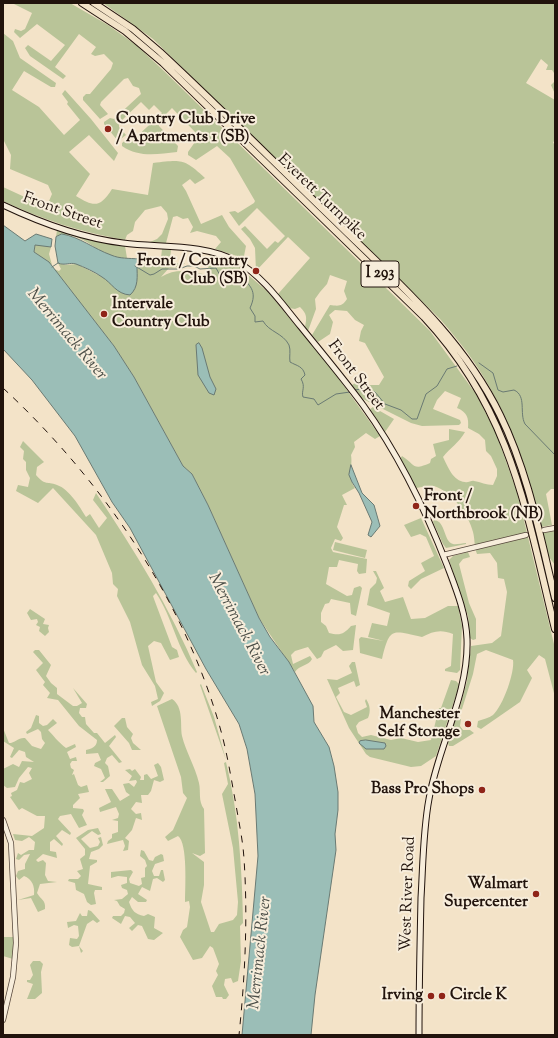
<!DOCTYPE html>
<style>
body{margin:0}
#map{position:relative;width:558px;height:1038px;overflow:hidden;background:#f3e3c8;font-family:"Sorts Mill Goudy",serif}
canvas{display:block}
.frame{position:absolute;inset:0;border:4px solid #21130c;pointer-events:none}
</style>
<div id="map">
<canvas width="558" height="1038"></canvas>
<div class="frame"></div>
</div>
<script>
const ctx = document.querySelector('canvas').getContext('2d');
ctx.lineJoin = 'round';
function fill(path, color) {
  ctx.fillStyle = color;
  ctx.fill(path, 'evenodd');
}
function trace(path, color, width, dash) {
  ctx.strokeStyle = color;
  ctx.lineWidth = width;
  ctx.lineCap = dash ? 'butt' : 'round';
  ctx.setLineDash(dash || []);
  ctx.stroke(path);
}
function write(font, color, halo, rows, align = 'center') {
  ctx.font = font + ' "Sorts Mill Goudy",serif';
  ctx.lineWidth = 4;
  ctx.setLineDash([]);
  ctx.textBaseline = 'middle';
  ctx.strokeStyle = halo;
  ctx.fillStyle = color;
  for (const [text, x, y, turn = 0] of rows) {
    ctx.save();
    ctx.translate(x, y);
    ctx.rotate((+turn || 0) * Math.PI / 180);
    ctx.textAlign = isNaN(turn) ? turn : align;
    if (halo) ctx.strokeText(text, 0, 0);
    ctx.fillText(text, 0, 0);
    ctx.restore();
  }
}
fill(new Path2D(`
 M12,3H70L108,25L136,45L164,71L430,331L476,394L496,433L517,492L554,644L555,697L545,659L539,655L527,670L532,678L520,702L481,729L477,727L478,721C483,719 489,718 493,715C503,706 515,672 513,660L486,650L477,654L473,674L462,709L459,711L467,681L471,646L492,643L501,636L507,592L504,579L498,578L497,563L490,553L477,554C474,547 475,539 473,532C469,515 451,491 434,486L428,490L422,487L416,488L400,459L402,456C416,465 412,471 430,463L431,459L436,456L433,444L449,440V429L465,432C459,443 450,448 443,457C448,467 453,481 465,482C468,483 472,480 474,481C481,482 486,485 493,485L497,476V469L491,456L486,451L485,440L479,434L468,428C469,418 467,412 457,408L461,398L445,391L437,400L433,409L460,420L461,423L459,425L422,426L411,423L363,399L352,385L358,381L370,385H379L384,377L365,343L359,341L361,331L364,325L355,320L347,311L335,310L329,315L333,322L330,334L318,342L312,335L330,305C338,306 342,307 347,299L344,291L347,281L330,275L327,284L320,292L315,299L316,309L308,331L305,327C307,317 307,314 300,307L295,309L289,308L278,294L310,258L288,237L256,271L255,248L250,239L241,229L245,226L267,249L275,241L278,243L285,236L257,208L239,226L229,212L235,211L238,213L254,203L255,201L230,158L217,146L196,160L188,155V152L197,139L195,132L172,108L159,121V126L178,146L177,152C158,154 139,158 122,146V143L128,138L132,141L162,113L154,105L149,110L141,102L119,123V127L126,135L118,141L104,124V122L110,118L114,119L141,94L139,88L133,86L128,78L124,79L101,102L100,105L108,114L100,119L83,100V97L86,94H90L111,69L113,63L104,54L95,56L91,54L96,47L79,34L55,67L66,76L63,79L30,56L25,48L28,45L51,61L65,45L37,24L20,38L14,32L15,29L21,31L25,29L32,13Z
 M103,3H555V94L551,85L554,82V73L552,70H546L548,65L541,59L526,83L555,100V139L553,143L555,144V489H551L546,494L552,525L541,527C528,468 508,413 474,362C464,347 452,333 440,319L153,39Z
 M3,33L13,41L20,58L56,83L55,87H51L24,71L12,90L39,107L64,135L80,120L67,104L68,102L62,94L65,90L91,119L118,153L114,161L89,135L69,152L90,174L76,196C94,207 100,208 112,189L148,195L153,163C182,160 183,158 205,178L195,184L190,179L182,185L186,191L201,224L222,215L229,227L246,246L244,256L240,257L215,249L221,242L216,236L197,231L190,233L193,227L188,218L183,219L177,216L173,217L166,243L150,242L157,239L162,234L168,219L167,213L161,206L145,210L135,222L133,231L127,235L125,240C81,232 43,220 3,201V187L42,205L49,201L52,194L48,185L10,169L11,155L3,139Z
 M57,230L107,243L125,246L127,258C103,263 80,225 56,237Z
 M39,244L51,247L49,254L52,265L34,252L35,245Z
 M162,249L171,250L170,260L173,263H185L180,267L169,268L161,277C176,268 190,271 207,275L210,255L226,259L238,266L268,292L334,372L380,436L375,439L366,433L354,442L355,447L351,455C353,467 347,476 355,488L342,495L347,505H344L337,527L343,538L341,541L335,539L331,548L333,552L367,559L366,573L359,574L357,571L358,564L339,560L337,567H329L326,584L347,596L352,595L354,588L360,586L362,588L356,616L351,614L350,603L331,599L329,603L325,604L321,613V622L326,626L329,633C340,636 344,634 351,626L356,625L353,650L343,651L336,645L324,651L321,657L317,659L308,647L295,651L291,655L293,664L310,656L312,659C309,666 299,665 295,672L259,618L208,505L192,474L183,466L134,377L114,346L54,269L59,271L61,269L58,263L65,265L77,264L104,278L137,269L136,266L140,263L139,259L144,256L161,258Z
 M373,407L394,419L385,432L370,409Z
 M23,441L44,462L37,467L36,475C46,486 46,481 57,485C69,489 80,507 86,517L90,514L99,528L107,518L93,500L96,493C135,551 170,608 197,672L196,673C177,650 173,618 156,593L153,596L154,599L172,647L177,650L179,657L170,660L161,643L154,641L148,646L156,682L164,693L160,701L152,706L151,702L158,699L155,686L142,665L130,622L117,596L118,589L113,584L112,573L96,535L53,488L38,503L16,491L18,485L28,487L30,478L26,470V462L23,459L24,451L20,447Z
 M421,518L444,568L421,579L411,589L408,586L409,581L425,571L421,563L434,556L426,537L420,534L411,537L404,525Z
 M434,520C446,521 443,541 453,544C456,545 462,543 466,543V544L446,548L443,544L433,522Z
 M555,531V565L549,557L543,533Z
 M335,542L367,550L365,558L333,550Z
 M468,552L470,557L463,559L459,564L469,603L476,619V639L473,640L470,638L468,616L449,560L453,556Z
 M373,571H376L384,588L380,591L385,602L403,597L411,619L425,618L448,606H458L462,626L460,670L457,673L445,671V669L451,666L453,634C441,629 433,631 422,637C392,631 390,626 382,659L360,653L359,639L361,637L384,641L368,637L372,623L387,626L390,613L367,605L370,589L376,583L377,578Z
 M30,609L45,619L43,624L49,625L48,628L49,632L45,636L39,631L40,627L36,625L38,622L37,619L31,620L27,613Z
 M35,650H39L51,665L46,676L51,683L57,688V694L73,706H77L82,703L73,688L87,704L86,708H80L79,713L82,717H85L86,724L94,733H97L105,743L115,735L116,737L109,746L122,762L119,763L112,755L107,758L105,763L108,766L110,776L103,782H100L105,778L101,769L94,766L95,763L101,760L98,753L86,754V750C91,749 97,747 97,740L79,726L58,700L47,698L50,693L43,685L45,682L36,670L43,663L33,652Z
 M352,662H355L360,685L356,687L354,681L338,688L340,693L336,697L344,712L351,715L367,707L365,701L366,699C370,705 371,711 368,718L359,722L356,726L358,733L362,737L371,735L391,740L401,738L418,742L431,740L439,708H441L451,680L456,681L459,684L458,689L436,756L421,766L411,767L370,757L366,754L349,728L327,679L337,680L352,673L349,666Z
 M201,684L214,717L226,760L200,685Z
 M172,699C184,707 180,725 182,736C186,752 195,766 199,783C201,792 198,801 204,809L205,853L200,856L192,853L204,862V885L201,902L211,932H214L219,924L233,920L237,915L238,902L233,848L222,794L228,784L224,763L226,762C239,814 242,870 243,923L240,926L241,961L238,981L233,983L231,978L225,979L224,985L229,995L226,999H223L222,997H216L212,986L218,975L216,971L219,964L213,948L210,946L202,958L193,960L180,937L183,930L187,927L190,907L189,901L185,902C185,889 188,843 178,836L168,841L165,837L173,830L187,798L183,793L181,777L157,706Z
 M36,715L39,716V723L43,726L47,725L53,719L57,723L48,730C53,735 58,742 66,748L75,744L76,747L67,752L70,759L76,757L77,761H72L70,764L71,768L74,770L72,775L74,774L78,785L81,787L87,785L89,792L78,794L80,798L73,805V808L83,809L84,811L82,815L87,825L79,828L71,814L60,816L58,819L71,833L70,835L62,830L56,836L63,844L62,846L54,839L50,842V851L56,852L57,858L43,854L36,860L38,862L43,860L46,863L45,875L48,881L57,882L40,884L37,893C41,900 46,900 45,909L38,912L31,898L18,900L34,895C35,886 32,879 24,876L19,880L16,876L18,871L25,869V864L30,854L24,855L19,860L16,859L18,853L21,855L29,850H34L35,842L29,837L22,841L15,840L13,834L32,836L44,828L45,816H37L22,808L19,810L10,797L12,796L11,793L17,790L20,782L24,783L32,779L29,773L32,768L28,767L19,778L15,787L7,788L3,785V769L13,764L19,767L22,761L34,762L26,757L25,752L19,750L12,758L10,757L14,748L3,741V728L9,743C15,743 19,737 25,738L32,746L41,749L45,743L42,739L41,732L38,729L27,734L26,732L31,728Z
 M122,718H125L127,727L133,734L131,738L133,743L141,750H132L129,743L114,726Z
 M456,718L461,719L460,726L463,730H470L474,733L453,746H449L448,743Z
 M158,763L161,767L164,780L160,782L154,780L151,791L148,795H141L142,803L136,802L131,809L136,814L141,813L142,820L136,818L132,830L125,838L129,841L128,850L123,851L125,846L123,840L107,844L108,841L112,838V834L118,832V821L112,820L118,818L119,814L116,807L100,812L99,808L111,802L105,789H112L120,801L130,795L126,792L123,784L129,783L134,787L137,782L136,780L129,781L132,776L125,770L130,769L132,771L135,769L141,777L140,780H144V775L147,774L151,779L158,776L154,765Z
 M98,828L101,834L98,835L92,831L81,839L90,848L98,846L100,842L98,838L101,837L103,845L99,849L91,852L89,859L97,860V862L90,866L88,884L102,887V890H95L94,893L96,904L91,905L87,902L84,894L76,890L75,883L68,881L69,879H78L81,876L77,871L83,869L80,859L85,855V849L76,838L88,830Z
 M141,850L144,851L149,860L153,861L155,857L161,854L163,855L164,861L155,864L152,871L154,876H159L161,870H163L165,880L163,882L157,878L153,879L150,891L142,887L138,894L147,900L146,902H138L132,897L129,902C132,911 135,914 144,916L148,914L155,917L154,928L163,933L154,940L148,939L142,926L138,925L132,931L129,928L135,923L130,917L125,916L121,924L112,918L113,916H121L124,913L125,909L120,906L117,901L114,900L122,899L128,894L127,890L122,888L121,885L127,883V877L118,876L111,878V872L131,870L133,872L129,879L130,883L139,886L142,884L141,878L145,877V868L147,866L145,860L140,856Z
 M88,910L91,911L100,921L97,923L93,920L87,924L79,946L83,951L81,953L79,946L72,947L69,945L70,938L77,939L79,936L78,926L74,925L68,928L67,922L76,921L80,913L82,916H87Z
 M3,937H14L13,959L3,956Z
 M33,961H40L43,964L41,972L42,993L35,999H27L33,984L27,982V980H30L33,975L30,965Z`), '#b9c498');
const water = new Path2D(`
 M3,225L25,241L36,234L52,239L51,247L35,245L34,252L49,262L114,346L134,377L183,466L192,474L208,505L259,618L270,637L289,662L313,706L314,722L329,747L334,766L338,792V810L335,834L336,850L315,995L311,1035H242L258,856L255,794L247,749L239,724L206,669L130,528L112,502L75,436L32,380L3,349Z
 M62,234C80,237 94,249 111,255C120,259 129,258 139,259L140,263L137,266C137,276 139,287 130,295C116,294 112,283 102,277C95,272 84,267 76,264C70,262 65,266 58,263L55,246L56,237Z
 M199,343L202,348L210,377L216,389L214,395L209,393L198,375L196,345Z
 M351,465L362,493L374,505L380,526L371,537L368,535L372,522L359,493L352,482L349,475Z
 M366,740L385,743L386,746L384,749H366L359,743L360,741Z`);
fill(water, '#9bbeb7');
trace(water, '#6a7a73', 1);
trace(new Path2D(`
 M135,266L150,275L154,274L162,269H179L187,266H194L200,269L216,268L221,277L224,278L231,273L238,274C250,285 258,291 250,308L255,316V322L263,321C269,332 283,333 289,345C291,350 289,357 290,362C297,366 303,366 305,375L301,379C306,387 301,391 303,397L314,399L318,405L336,394L350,392
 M52,267L58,263
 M479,363L493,373L498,390L503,392L514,390C527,396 519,413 525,424L555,455
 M355,390L361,389L375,392L385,404L401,410L412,419H417L426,394L437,386L447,369L457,366`), '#6a7a73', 1);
const tertiary = new Path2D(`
 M544,530L555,528
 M443,555L526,535
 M3,820L11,843L16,943L13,977L3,1020`);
const secondary = new Path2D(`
 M3,205C41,223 81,238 123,243C160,248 202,243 236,261C263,276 282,304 301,327C322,353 343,378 363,405C397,452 426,511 447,565C456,589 466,613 467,639C469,694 438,746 429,799C423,831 423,865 421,898C420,943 419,989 419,1035`);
const motorway = new Path2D(`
 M82,3L125,31L163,63L424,317C511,410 526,510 555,629
 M94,3L133,29L160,52C219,107 277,165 335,221C396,281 462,337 500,415C528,472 540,536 555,598`);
trace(tertiary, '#56473b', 6);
trace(secondary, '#21130c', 7);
trace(motorway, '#21130c', 8);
trace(tertiary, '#f7eddb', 4.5);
trace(secondary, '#f7eddb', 5);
trace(motorway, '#f3e3c8', 6);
trace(new Path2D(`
 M3,388C100,478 182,596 219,724C227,751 231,778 236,805C239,823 243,841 244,859C248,917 245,977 239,1035`), '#21130c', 1, [7, 7]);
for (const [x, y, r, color] of [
 [108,129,4,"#8f2418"],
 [256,271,4,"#8f2418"],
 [104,314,4,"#8f2418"],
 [416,506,4,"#8f2418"],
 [468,724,4,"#8f2418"],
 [482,790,4,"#8f2418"],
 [536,894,4,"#8f2418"],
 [431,996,4,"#8f2418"],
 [442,996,4,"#8f2418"]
]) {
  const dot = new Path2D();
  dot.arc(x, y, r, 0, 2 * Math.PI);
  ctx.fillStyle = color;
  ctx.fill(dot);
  trace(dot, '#f7eddb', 1.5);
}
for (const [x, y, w] of [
 [380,274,38]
]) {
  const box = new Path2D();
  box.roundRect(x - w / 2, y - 13, w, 26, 3);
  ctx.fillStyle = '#f7eddb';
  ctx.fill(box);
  trace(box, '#21130c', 1);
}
write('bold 15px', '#21130c', null, [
 ["I 293",380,274]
]);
write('bold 16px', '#21130c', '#f7eddb', [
 ["Country Club Drive",116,120,"left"],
 ["/ Apartments 1 (SB)",116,138,"left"],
 ["Front / Country",248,262],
 ["Club (SB)",248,280],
 ["Intervale",112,305,"left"],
 ["Country Club",112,323,"left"],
 ["Front /",424,497,"left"],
 ["Northbrook (NB)",424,515,"left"],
 ["Manchester",460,715],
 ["Self Storage",460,733],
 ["Bass Pro Shops",474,790],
 ["Walmart",528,885],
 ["Supercenter",528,903],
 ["Irving",423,996],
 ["Circle K",450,996,"left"]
], 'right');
write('16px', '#21130c', '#f7eddb', [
 ["Everett Turnpike",321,198,44],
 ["Front Street",62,212,19],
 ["Front Street",355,376,53],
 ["West River Road",409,894,-88]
]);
write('italic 17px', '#4c4f48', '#f7eddb', [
 ["Merrimack River",66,335,50],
 ["Merrimack River",238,625,62],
 ["Merrimack River",261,953,-84]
]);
</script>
